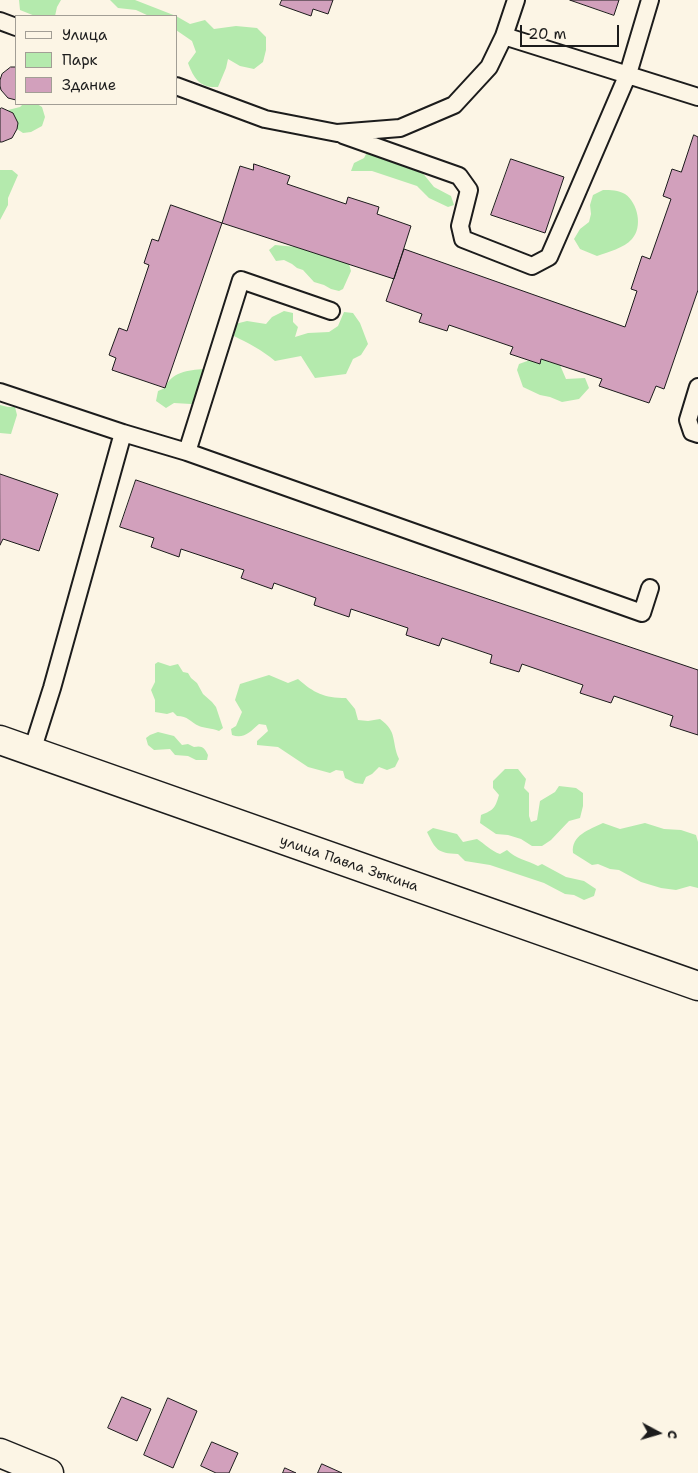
<!DOCTYPE html>
<meta charset="utf-8">
<style>
body{margin:0}
#map{position:relative;width:698px;height:1473px;overflow:hidden;background:#fcf5e5;font-family:"Shantell Sans",sans-serif}
canvas{display:block}
.legend{position:absolute;left:15px;top:15px;width:162px;height:90px;box-sizing:border-box;background:#fcf5e5;border:1px solid #a29e95;margin:0;padding:6px 9px;list-style:none;font-size:15px;color:#1c1c1c}
.legend li{display:flex;align-items:center;gap:10px;height:25px}
.legend b{width:25px;border:1px solid #a29e95}
.north{position:absolute;left:633px;top:1408px;width:50px;height:50px;-webkit-text-stroke:4px #fcf5e5;paint-order:stroke;rotate:96deg;font-size:14px;font-weight:700;line-height:20px;text-align:center;color:#1c1c1c}
.north::after{content:'';display:block;margin:auto;width:18px;height:22px;background:#1c1c1c;clip-path:polygon(50% 0,100% 100%,50% 72%,0 100%)}
.scale{position:absolute;left:520px;top:25px;width:99px;height:22px;box-sizing:border-box;border:2px solid #1c1c1c;border-top:0;padding-left:6px;font-size:15px;line-height:18px;white-space:nowrap;color:#1c1c1c;-webkit-text-stroke:4px #fcf5e5;paint-order:stroke}
</style>
<div id="map">
<canvas width="698" height="1473"></canvas>
<ul class="legend">
<li><b style="height:6px;background:#fcf5e5"></b>Улица</li>
<li><b style="height:14px;background:#b4eaad"></b>Парк</li>
<li><b style="height:14px;background:#d2a0bc"></b>Здание</li>
</ul>
<div class="north">С</div>
<div class="scale">20 m</div>
</div>
<script>
const ctx = document.querySelector('canvas').getContext('2d');
ctx.lineJoin = 'round';
function fill(path, color) {
  ctx.fillStyle = color;
  ctx.fill(path, 'evenodd');
}
function trace(path, color, width, dash) {
  ctx.strokeStyle = color;
  ctx.lineWidth = width;
  ctx.lineCap = dash ? 'butt' : 'round';
  ctx.setLineDash(dash || []);
  ctx.stroke(path);
}
function write(font, color, halo, rows, align = 'center') {
  ctx.font = font + ' "Shantell Sans",sans-serif';
  ctx.lineWidth = 4.5;
  ctx.setLineDash([]);
  ctx.textBaseline = 'middle';
  ctx.strokeStyle = halo;
  ctx.fillStyle = color;
  for (const [text, x, y, turn = 0] of rows) {
    ctx.save();
    ctx.translate(x, y);
    ctx.rotate((+turn || 0) * Math.PI / 180);
    ctx.textAlign = isNaN(turn) ? turn : align;
    if (halo) ctx.strokeText(text, 0, 0);
    ctx.fillText(text, 0, 0);
    ctx.restore();
  }
}
fill(new Path2D(`
 M19,0H61L57,7L55,16H35L20,10Z
 M110,0H135L176,16H149L136,10L118,8Z
 M176,16L190,24L205,20L214,29L236,26L257,28L266,37V50L263,62L254,69L240,66L228,59L226,68L218,87C200,88 194,79 188,63L196,52L192,41L176,30Z
 M23,104H37L42,107L45,117L42,126L31,132L23,133L17,129C18,120 15,115 8,110L20,107Z
 M367,152L391,158L392,163L403,164L421,171L434,187L451,196L454,205L448,207L429,198L417,186L372,171H351L354,163L364,158Z
 M0,170H12L18,175L8,198V205L0,220Z
 M603,190C611,190 618,190 625,194C638,203 643,227 632,239C624,248 608,252 597,256L580,249L574,239L580,229L589,222L591,214L590,205L593,195Z
 M275,245L296,247L349,264L351,271L343,289L339,291L331,289L324,285L314,282L303,270L297,268L292,264L284,260L276,261L269,250Z
 M284,311L293,313V322L298,327L295,337L308,333L329,332L338,326L344,312L353,313L360,323L368,344L361,355L353,359L346,374L315,378L301,356L275,361C262,350 248,343 234,336L235,324L247,321L266,324L272,317Z
 M541,359L560,365L566,379L585,378L589,388L579,399L562,402L550,397L540,395L523,387L517,370L519,364L530,360L540,364Z
 M204,369V378L199,401L191,404L174,403L166,408L156,401L158,391L165,388C171,372 188,370 204,369Z
 M0,405L8,407H15L17,415L11,434L0,433Z
 M158,662L170,666L178,664L183,672L188,673L191,678L197,683L203,694L212,702L216,707L223,728L219,731C212,728 204,728 199,726C190,722 188,716 177,716L173,712L167,714L155,712V700L151,690L155,682V664Z
 M269,675L288,683L298,679C314,693 324,698 346,698L355,709L358,720L368,721L380,719C398,732 391,741 399,759L395,767L387,770L379,767L372,774L366,777L363,784L355,783L345,778L343,771L336,770L330,773L308,767L278,747L257,745V741L268,731L266,725L259,724C250,732 244,739 232,735L231,729L236,726L242,712L235,700L240,684Z
 M158,732L174,736L182,745L188,744L194,747C202,745 205,748 208,755L207,760H196L188,756L175,755L170,749L154,750L148,745L146,738L150,735Z
 M505,769H518L526,779L524,788L529,793V816L531,822L537,820L540,801L555,792L559,786L576,788L583,793V806L580,818L569,821L551,840L542,846H532L521,839L508,835L496,834L480,823L481,815C494,810 495,808 499,795L493,788V781Z
 M603,823L620,829L645,823L664,829L681,830L696,835L698,842V888L690,886L676,890L661,888L641,882L619,870L610,869L598,864L592,865L573,853C571,835 589,830 603,823Z
 M433,828L457,834L463,842L477,839C485,844 491,851 500,854L507,850C516,859 527,860 538,866L542,864L566,877L584,881L596,889L594,896L584,900L574,895L565,894L544,883L490,865L465,861L458,854C437,853 436,850 427,832Z`), '#b4eaad');
const building = new Path2D(`
 M282,0H333L328,14L313,9L311,16L280,5Z
 M570,0H619L614,15Z
 M11,67H16V100L8,98L1,90L0,86V80L2,74Z
 M2,108L13,113L18,123L17,129L12,138L2,142H0V109Z
 M694,135L698,137V290L664,389L656,386L649,403L599,386L602,379L541,359L540,364L510,354L513,347L449,325L447,331L419,322L422,314L386,301L404,249L625,327L637,291L631,289L642,256L650,259L671,199L663,196L672,169L681,172Z
 M511,159L564,177L545,233L491,215Z
 M254,164L290,176L287,184L346,204L348,197L379,207L377,214L411,226L394,279L222,223L240,166L253,170Z
 M171,205L222,223L165,388L112,370L116,358L109,355L119,328L127,331L149,265L144,263L152,239L158,241Z
 M0,474L58,494L39,551L3,539L0,545Z
 M136,480L698,670V735L670,726L673,716L614,696L611,703L580,693L583,685L522,664L519,672L490,663L492,655L442,638L439,646L406,635L408,628L351,609L349,617L314,605L316,598L274,583L272,589L241,578L244,570L181,549L179,557L151,547L154,538L120,527Z
 M122,1397L151,1409L137,1441L108,1428Z
 M168,1398L197,1411L173,1468L144,1455Z
 M212,1442L238,1453L229,1473H216L201,1466Z
 M322,1464L342,1473H318Z
 M285,1468L296,1473H283Z`);
fill(building, '#d2a0bc');
trace(building, '#1c1c1c', 1);
const service = new Path2D(`
 M0,21L16,27
 M504,36L516,0
 M176,86L265,119L337,133L400,128L454,105L489,67L504,36L698,97
 M343,135L459,176L469,190L460,226L463,239L532,266L549,257L573,202L628,74L650,0
 M698,387L688,420L692,432L698,434
 M0,392L123,433L52,688L32,751
 M123,433L187,452L241,280L331,311
 M187,452L642,613L650,588`);
const minor = new Path2D(`
 M0,1453L49,1473`);
const secondary = new Path2D(`
 M0,740L698,986`);
trace(service, '#1c1c1c', 20);
trace(minor, '#1c1c1c', 31);
trace(secondary, '#1c1c1c', 31);
trace(service, '#fcf5e5', 16);
trace(minor, '#fcf5e5', 28);
trace(secondary, '#fcf5e5', 28);
write('14px', '#1c1c1c', '#fcf5e5', [
 ["улица Павла Зыкина",349,864,19]
]);
</script>
